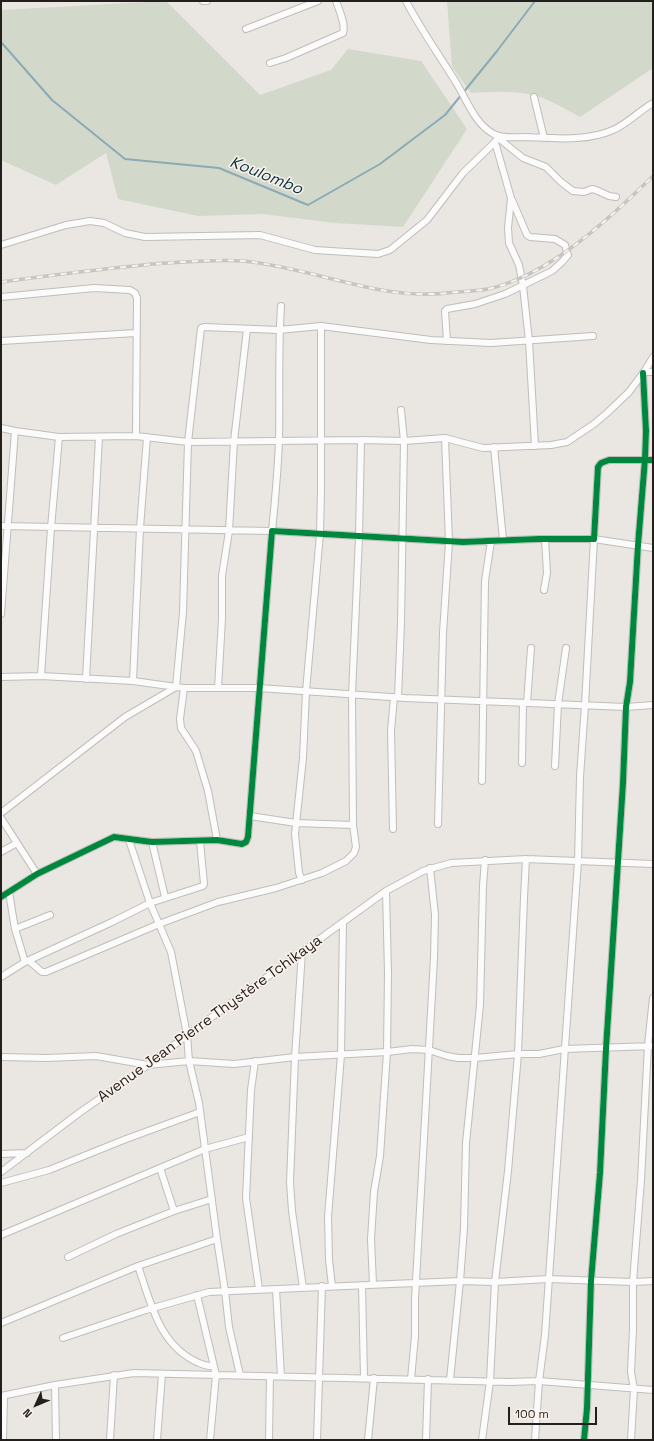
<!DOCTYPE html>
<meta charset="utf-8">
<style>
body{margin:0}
#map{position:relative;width:654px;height:1441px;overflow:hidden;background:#eae6e2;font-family:"Space Grotesk",sans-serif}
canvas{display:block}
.frame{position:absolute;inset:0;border:2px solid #221f1c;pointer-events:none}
.north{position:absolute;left:16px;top:1385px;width:40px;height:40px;-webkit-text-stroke:3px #fbf2eb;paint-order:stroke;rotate:226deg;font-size:11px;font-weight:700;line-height:16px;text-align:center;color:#221f1c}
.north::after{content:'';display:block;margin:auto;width:14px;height:18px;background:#221f1c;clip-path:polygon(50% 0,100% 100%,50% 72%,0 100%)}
.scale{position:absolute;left:508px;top:1407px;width:89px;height:18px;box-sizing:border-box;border:2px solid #221f1c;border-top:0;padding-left:5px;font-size:12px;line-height:14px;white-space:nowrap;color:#221f1c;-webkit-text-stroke:3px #fbf2eb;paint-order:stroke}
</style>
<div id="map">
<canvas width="654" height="1441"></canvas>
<div class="frame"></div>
<div class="north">N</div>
<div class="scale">100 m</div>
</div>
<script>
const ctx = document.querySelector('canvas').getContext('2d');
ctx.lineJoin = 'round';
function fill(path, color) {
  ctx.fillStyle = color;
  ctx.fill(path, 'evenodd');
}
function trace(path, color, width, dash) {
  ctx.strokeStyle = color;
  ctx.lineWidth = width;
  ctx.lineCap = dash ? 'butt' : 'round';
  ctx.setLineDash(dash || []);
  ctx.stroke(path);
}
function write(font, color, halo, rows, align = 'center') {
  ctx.font = font + ' "Space Grotesk",sans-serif';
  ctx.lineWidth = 3;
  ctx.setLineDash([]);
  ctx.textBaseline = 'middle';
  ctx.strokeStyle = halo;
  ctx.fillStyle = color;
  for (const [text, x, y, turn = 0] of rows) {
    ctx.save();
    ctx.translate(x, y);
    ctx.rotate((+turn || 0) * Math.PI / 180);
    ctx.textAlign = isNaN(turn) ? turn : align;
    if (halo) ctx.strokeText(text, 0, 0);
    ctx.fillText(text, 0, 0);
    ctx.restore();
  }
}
fill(new Path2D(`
 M166,1L260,95L331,70L348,49L421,61L467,129L403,227L335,223L262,214L198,216L118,199L106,153L56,185L1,160V10Z
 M447,1H653V68L580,117C565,109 549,99 533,95C513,90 491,92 471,93L452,67Z`), '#d2d9cb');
trace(new Path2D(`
 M1,42L52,100L125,159L219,168L308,205L380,164L445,115L497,51L535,1`), '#8baab6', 2);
const minor = new Path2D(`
 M203,1H207
 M406,1C421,30 440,56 457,84C467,101 475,123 492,133C501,139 515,137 525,137C553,138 586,142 613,130C627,124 639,111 653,103
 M246,29L318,1
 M270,63L286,58L343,33C346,24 339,10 336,1
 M534,97L544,138
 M497,137L523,158L546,167L561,182L573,191L584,192L592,189L596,190L609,196L616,197
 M495,142L511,198L508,228L509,243L519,265L523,286L529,341L535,446
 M1,245L66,225L90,221L104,223L125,233L145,237L260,235L315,250L378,254L390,250L427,220L463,173L495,142L498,136
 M1,297L94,288L130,290L135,293L137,298L136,436
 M1,341L136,333
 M447,341L445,311L447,309L475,304L505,294L552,271L562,262L568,255L565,245L555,239L530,237L527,235L512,200
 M644,372H653
 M1,428L15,431L59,437L136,436L188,442L361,440L404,441L445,438L483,448L551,445L567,442L594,424L607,413L629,392L644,372L653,357
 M494,447L503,540
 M1,526L272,531C275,501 278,471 279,440C280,395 278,351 281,306
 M544,590L547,573L545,539
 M1,614L15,431
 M41,676L51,528L59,437
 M1,677L41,676L133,681L184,688H259L405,698L626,707L653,705
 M86,679L99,437
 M133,681L140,528L147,437
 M184,688L180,719L181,728L196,751L208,791L217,840
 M218,688L222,619V576L229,531L234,441L247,329
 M398,697L401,623L404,441L401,410
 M527,703L531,648
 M522,763L523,703
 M555,766L558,704L566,648
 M482,781L485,581L491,541
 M1,813L125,717L176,687L183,612L188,442L201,328L204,327L279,330L321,326L431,340L491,343L593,336
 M250,816L296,823L353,825
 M1,818L37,874
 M438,824L443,633L449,542L445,438
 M393,829L391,731L394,697
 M129,840L150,903L171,952L187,1035L189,1061L199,1103L217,1239L225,1291L229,1327L240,1375
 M152,842L165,897
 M1,852L17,843
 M302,880L299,873L295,834L303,758L306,691L320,534L321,489V326
 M9,892L15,929L25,962
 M1,897L37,874L114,837L152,842L217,840L242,844L246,842L248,837L272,531L463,542L538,539H594L598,467L601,463L609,460H653
 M15,929L50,915
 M302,952L295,1057L290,1182L292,1211L303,1288
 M29,961L42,972H46L159,924L218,902L276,888L322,873L346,861L354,853L356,847L353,825L352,694L359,537L361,440
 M1,977L25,962L112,922L150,903L203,886L204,884L200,841
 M1,1057L46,1058L96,1056L148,1065L189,1061L234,1064L295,1057L387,1052L412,1049L429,1050L447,1056L458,1058H475L518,1054H539L564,1049L653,1046
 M255,1061L251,1090L246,1198L259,1289
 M1,1154L27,1153
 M160,1168L174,1211
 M1,1172L79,1113L148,1065L187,1035L386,891L423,871L451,863L526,859L653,864
 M1,1183L49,1170L126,1139L200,1112
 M1,1235L205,1149L249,1137
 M68,1257L116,1234L174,1211L212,1199
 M138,1266C151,1303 159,1346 199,1363C203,1365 209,1366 214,1367
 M373,1284L371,1239L374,1192L380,1156L387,1052L388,973L386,891
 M362,1285L364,1378
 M332,1286L329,1260L328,1217L341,1055L343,922
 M276,1289L281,1376
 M197,1295L216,1375L210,1440
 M1,1323L138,1266L217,1239
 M63,1338L146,1310L209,1292L460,1281L495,1282L548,1279L633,1282L653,1281
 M411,1379L415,1336V1299L434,958L435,915L430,868
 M450,1380L460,1281L464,1228L466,1143L480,1005L483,886L485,860
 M55,1385L56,1440
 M1,1396L55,1385L134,1373L510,1382L539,1381L653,1390
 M3,1440L4,1396
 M110,1440L114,1375
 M157,1440L162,1374
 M269,1440L270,1376
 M317,1440L322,1286
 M368,1440L374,1378
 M426,1440L428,1379
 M482,1440L490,1381L495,1282L508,1171L518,1054L524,898L526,859
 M535,1440L539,1381L545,1335L578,861L580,777L585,705L594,539L653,548
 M584,1440L587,1408L591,1281L600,1173L606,1049L623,783L626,707L630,682L638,545L645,459L646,431L643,373
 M631,1440L634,1389L631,1372L633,1329V1282L641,1180L648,1045L653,998`);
trace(minor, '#c1bdba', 8);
trace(minor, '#fcfbfb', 6);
const rail = new Path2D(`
 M1,282C52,275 102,269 153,264C183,262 214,259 244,261C293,266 339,283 387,291C410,295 434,295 457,292C467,291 478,291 488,289C550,275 609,219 653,176`);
trace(rail, '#c6c5c3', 3.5);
trace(rail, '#fbf2eb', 2, [6]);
trace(new Path2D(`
 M1,897L37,874L114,837L152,842L217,840L242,844L246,842L248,837L272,531L463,542L538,539H594L598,467L601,463L609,460H653
 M584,1440L587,1408L591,1281L600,1173L606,1049L623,783L626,707L630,682L638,545L645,459L646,431L643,373`), '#00873e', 6);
write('15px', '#221f1c', '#fbf2eb', [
 ["Avenue Jean Pierre Thystère Tchikaya",210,1019,-36]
]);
write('italic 16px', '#063341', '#fbf2eb', [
 ["Koulombo",266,176,22]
]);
</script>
